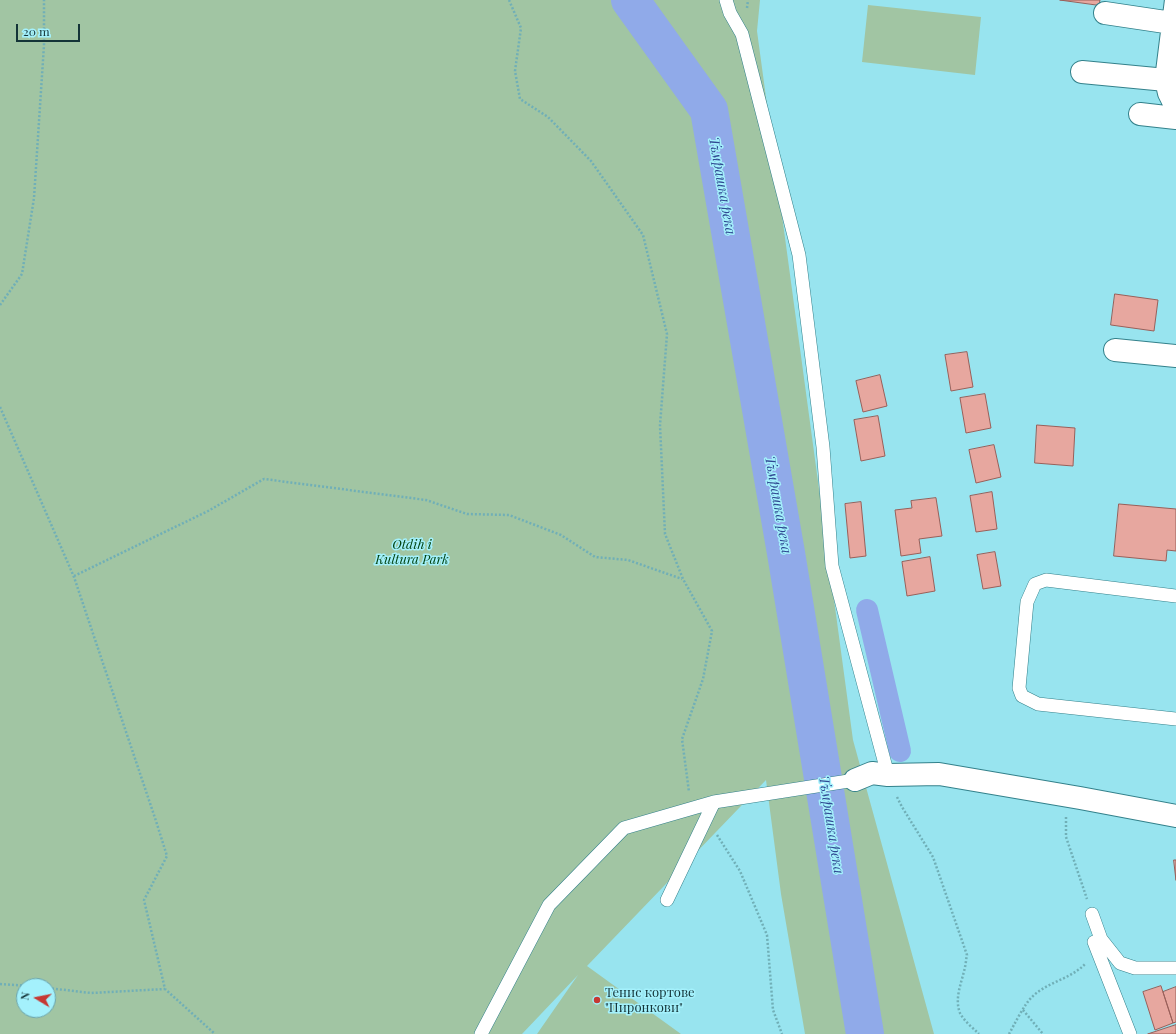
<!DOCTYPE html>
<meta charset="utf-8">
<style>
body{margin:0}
#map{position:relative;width:1176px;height:1034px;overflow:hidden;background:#98e4ef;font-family:"Playfair Display",serif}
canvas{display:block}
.north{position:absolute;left:16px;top:978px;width:40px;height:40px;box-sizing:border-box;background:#a4f1fc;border:1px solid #6aa5ae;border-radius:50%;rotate:280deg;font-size:11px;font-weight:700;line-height:16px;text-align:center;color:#143438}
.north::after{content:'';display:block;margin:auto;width:14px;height:18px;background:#c63833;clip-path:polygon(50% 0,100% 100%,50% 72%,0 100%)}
.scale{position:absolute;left:16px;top:24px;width:64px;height:18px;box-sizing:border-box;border:2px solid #143438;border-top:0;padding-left:5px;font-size:12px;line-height:14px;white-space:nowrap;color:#143438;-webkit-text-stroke:3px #a4f1fc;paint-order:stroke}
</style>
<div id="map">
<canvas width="1176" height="1034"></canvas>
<div class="north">N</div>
<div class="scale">20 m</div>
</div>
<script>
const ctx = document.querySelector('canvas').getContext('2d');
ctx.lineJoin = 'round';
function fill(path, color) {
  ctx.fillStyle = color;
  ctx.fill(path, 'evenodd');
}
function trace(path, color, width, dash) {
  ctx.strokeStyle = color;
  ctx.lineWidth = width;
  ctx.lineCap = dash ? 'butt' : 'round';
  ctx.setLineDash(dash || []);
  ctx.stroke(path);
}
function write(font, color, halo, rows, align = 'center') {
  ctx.font = font + ' "Playfair Display",serif';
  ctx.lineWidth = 3;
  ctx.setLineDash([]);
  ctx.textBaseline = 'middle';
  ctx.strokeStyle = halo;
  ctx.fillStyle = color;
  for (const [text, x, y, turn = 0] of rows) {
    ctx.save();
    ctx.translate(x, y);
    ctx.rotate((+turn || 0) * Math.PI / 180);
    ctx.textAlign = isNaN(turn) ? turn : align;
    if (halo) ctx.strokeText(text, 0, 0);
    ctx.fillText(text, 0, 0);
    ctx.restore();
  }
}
fill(new Path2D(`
 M0,0H760L757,31L853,740L934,1034H805L781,894L766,780L587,966L681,1034H537L578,975L522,1034H0ZM24,986H48V1010H24Z
 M868,5L981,17L975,75L862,62Z`), '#a1c5a3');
trace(new Path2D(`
 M867,610L900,751`), '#90aae9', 22);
trace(new Path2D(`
 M630,0L709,110L786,553L865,1034`), '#90aae9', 38);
const building = new Path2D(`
 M1060,0H1100L1099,5Z
 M1115,294L1158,300L1154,331L1111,325Z
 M967,352L973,387L951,391L945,355Z
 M880,375L887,406L863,412L856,381Z
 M985,394L991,428L966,433L960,398Z
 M878,416L885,456L861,461L854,420Z
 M1037,425L1075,428L1073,466L1035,463Z
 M994,445L1001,477L976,483L969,450Z
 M992,492L997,529L976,532L970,496Z
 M936,498L942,536L919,539L921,553L901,556L895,510L912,508L911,501Z
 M861,502L866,556L850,558L845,504Z
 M1119,504L1176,509V551L1167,550L1166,561L1114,556Z
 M995,552L1001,586L983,589L977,555Z
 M930,557L935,591L907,596L902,562Z
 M1174,860H1176V880Z
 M1161,986L1173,1023L1155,1030L1143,992Z
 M1176,987V1022L1173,1023L1163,992Z
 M1176,1025V1034H1148Z`);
fill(building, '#e7a79f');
trace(building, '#995f59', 1);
const service = new Path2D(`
 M726,0L730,13L742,34L799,255L823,447L832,566L888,775
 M1176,596L1046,580L1035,584L1027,602L1019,688L1022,696L1038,704L1176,719
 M667,900L714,802
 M1092,914L1101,939L1120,963L1135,968H1176
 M1094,942L1130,1034
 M481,1034L549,905L624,828L714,802L855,780`);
const minor = new Path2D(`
 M1176,0L1166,80L1169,93L1176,107
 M1105,13L1172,23
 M1082,72L1166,80
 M1140,114L1176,118
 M1115,350L1176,356
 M855,780L872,773L888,775L939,774L1080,798L1176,816`);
trace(service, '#33818b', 14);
trace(minor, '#33818b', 24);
trace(new Path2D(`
 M509,0L521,28L515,71L520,99L548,117L591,161L643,235L667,334L660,425L665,534L683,579L712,631L703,679L682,739L689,792
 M747,8L748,0
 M0,305L22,274L34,198L44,45V0
 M0,407L74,577L156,821L167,856L144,900L165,989L215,1034
 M74,576L208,511L264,479L426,500L467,514L509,515L561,535L595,557L628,560L682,579
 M897,797L902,807L933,857L967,955C966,959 966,963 965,967C962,982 954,998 960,1013C964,1021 973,1028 979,1034
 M1066,817V837L1087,899
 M717,835L740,871L767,935L773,1010L782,1034
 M0,984L30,986
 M48,988L91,993L165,989
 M1023,1010L1043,1034
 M1009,1034C1014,1025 1025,1003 1032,997C1047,982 1071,979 1085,964`), '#70afb7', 2.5, [2, 2]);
trace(service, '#fff', 13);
trace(minor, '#fff', 22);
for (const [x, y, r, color] of [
 [597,1000,4,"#c63833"]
]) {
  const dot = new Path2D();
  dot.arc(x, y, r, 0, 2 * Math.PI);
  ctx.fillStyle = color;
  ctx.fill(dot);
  trace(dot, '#a4f1fc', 1.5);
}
write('italic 13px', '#004312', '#a4f1fc', [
 ["Otdih i",412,545],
 ["Kultura Park",412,560]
]);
write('13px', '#143438', '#a4f1fc', [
 ["Тенис кортове",605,993],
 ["\"Пиронкови\"",605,1008]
], 'left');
write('italic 14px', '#2f4892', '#a4f1fc', [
 ["Тъмрашка река",722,186,80],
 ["Тъмрашка река",778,505,80],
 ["Тъмрашка река",831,825,81]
]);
</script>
